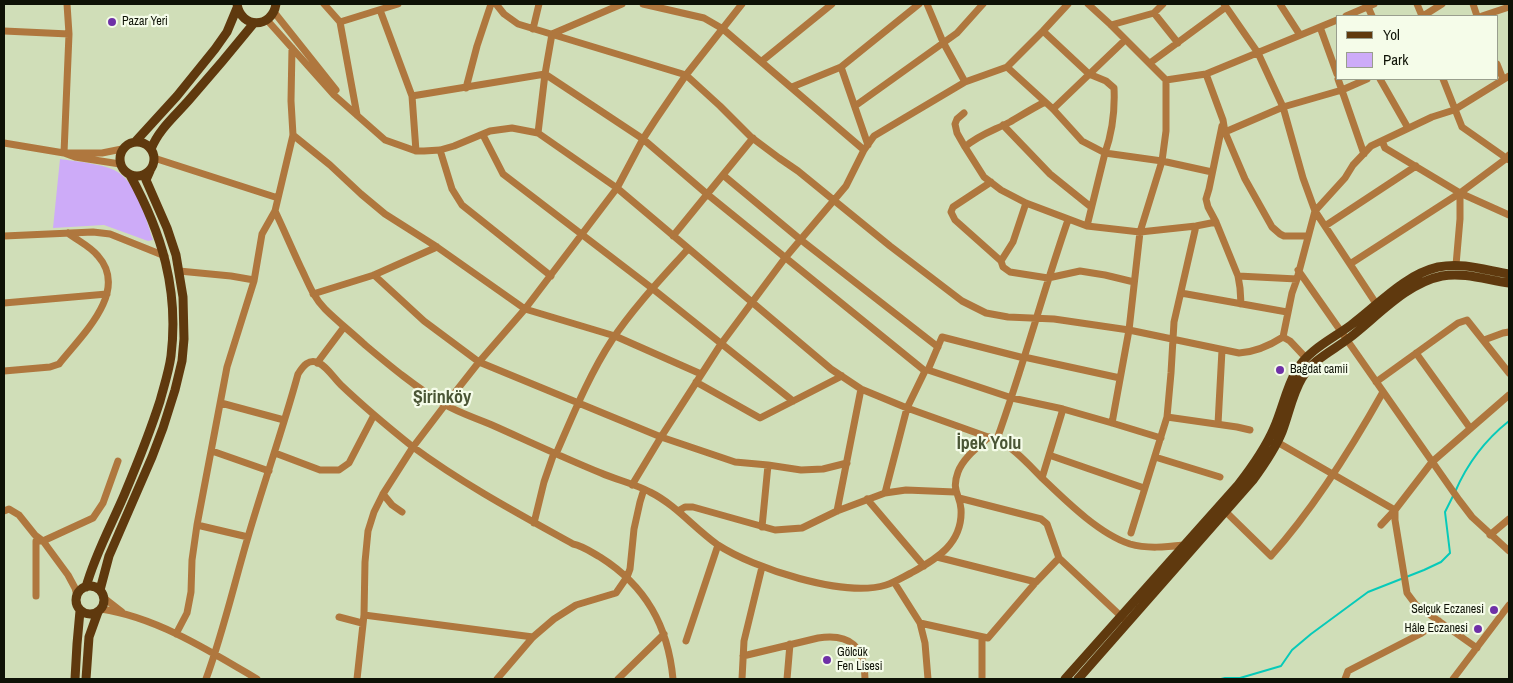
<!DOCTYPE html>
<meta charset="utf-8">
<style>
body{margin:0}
#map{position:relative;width:1513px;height:683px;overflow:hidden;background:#d0deb8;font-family:"Archivo Narrow",sans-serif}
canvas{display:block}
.frame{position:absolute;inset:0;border:5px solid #0e1206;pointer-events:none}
.legend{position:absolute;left:1336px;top:15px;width:162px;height:65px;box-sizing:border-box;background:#f5fce9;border:1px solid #999e8e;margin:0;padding:6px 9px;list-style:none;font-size:15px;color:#0e1206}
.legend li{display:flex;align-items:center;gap:10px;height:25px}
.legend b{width:25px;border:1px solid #999e8e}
</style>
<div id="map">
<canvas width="1513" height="683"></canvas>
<div class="frame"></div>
<ul class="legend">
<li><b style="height:6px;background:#5f390e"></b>Yol</li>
<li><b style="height:14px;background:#cdabf8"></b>Park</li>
</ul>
</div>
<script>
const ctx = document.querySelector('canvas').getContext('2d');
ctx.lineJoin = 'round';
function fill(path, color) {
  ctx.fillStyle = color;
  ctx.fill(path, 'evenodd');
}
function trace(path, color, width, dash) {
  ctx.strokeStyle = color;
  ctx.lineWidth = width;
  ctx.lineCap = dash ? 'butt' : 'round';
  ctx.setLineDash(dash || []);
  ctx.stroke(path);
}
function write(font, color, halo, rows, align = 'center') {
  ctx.font = font + ' "Archivo Narrow",sans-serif';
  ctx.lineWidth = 4.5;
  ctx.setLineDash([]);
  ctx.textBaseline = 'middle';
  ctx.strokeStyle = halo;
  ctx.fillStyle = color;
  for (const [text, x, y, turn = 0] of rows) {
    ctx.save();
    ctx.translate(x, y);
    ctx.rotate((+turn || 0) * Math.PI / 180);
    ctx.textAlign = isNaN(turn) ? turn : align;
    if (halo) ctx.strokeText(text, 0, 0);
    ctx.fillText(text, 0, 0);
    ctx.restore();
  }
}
fill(new Path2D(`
 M60,159C73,161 103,164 114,170C137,181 145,216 153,240L148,241L104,225L53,228Z`), '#cdabf8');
trace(new Path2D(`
 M1455,492C1467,464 1485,440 1509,421
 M1221,679L1225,678H1240L1281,666L1292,650L1311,634L1368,592L1424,570L1441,562L1450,553L1445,512L1453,496`), '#07cab9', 2);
trace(new Path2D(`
 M324,4L340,22L357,115
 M496,4L504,14L518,24L686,75L720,106L751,137L779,158L798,171L890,246L962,301L986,313L1008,317L1054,319L1129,330L1239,353C1256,352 1269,346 1283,337
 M643,4L704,18L723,29L864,150
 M927,4L943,42L965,82
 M1088,4L1111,25L1166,80V131L1162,161L1140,232L1129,330L1112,423
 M1224,4L1258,53L1283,107L1303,178L1315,211L1377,305
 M1280,4L1300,35
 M1417,4L1422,16
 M1473,4L1477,16
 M1368,7L1372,16
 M380,10L412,96L416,151
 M274,12L336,90
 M1154,13L1178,43
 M1346,16L1374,4
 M1423,16L1442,4
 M1482,16L1509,7
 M267,20L334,95L385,140L416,151H424L440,150L454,146L490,131L512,128L538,133L617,188L831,369L861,389L907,408L1002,442C1017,451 1029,465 1042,478C1065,500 1099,534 1130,544C1147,549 1166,547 1184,545
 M340,22L398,4
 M1111,25L1154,13L1163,4
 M1320,27L1337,74
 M533,29L539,4
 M4,31L69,34
 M1043,31L1089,74L1106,81L1114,88C1115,109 1112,133 1105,153L1087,226
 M762,61L832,4
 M1150,63L1226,7
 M1497,64L1503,79
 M841,67L868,145
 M1007,67L1053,109L1082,141L1105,153L1162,161L1212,172
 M1206,74L1223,120L1225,132L1233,151L1245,179L1272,227L1280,234L1284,236H1307
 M1338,79L1364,154
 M1380,79L1408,128
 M1443,79L1462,127L1509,160
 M1166,80L1206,74L1337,20
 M792,87L841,67L919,4
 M466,88L477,46L491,4
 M412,96L545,74L643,139L707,194L925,371L928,370L1012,398L1063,409L1112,423L1161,438
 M1045,102C1033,108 1022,115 1010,122C995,130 978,135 965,147L984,177L1001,190L1026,203L1087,226L1140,232L1196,226L1216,222
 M855,106L957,33L983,4
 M1053,109L1125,40
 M964,113L957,119L955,124L957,133L965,147
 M1003,125L1050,174L1091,207
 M1222,126L1209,189L1206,199L1208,207L1216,222L1238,276L1240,288L1241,304
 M1225,132L1283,107L1342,90L1367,79
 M538,133L545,74L552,34L622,4
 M293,135L330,165L361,194L385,214L437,247L525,309L615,336L701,374
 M483,135L503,174L653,289L793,401
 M1382,141L1385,148L1460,193L1509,215
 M4,143L64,153L69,34L67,4
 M440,150L452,189L462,205L551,276
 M154,158L278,198
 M120,164L75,157L64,153H102L122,149
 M723,175L801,240L938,347
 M991,182L953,207L951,212L955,220L1001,261L1003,267L1010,272L1048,278L1080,271L1105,275L1134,282
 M275,211C284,230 292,249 301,268C308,282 313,297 325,309C337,321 351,332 364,344C389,365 415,387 444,404C459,413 476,418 492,425C528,441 564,458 601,473C617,480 635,484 650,492C676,505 694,528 718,545C753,568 844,598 886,585C895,582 903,577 911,573C937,559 963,543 961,509C960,494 951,491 958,472C963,458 978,447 989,437
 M1325,226L1416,166
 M4,236L93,232L110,234L165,256
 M673,236L753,138
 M1001,261L1013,242L1026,203
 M1350,264L1460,193
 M1456,265L1460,219V193L1507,158L1509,155
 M1298,270L1459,500L1472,517L1509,551
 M179,271L231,276L254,280
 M374,275L424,321L479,362L661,437L735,462L768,465L801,470L823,469L847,463
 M1238,276L1297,279
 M1181,293L1287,312
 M313,294L374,275L437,247
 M4,303L107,294
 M1484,340L1503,333L1509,332
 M1416,353L1470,428
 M1024,357L1120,378
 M1306,358L1290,341L1283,337L1292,293L1297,279L1315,211L1345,178L1353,165L1371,146L1432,117L1454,110L1509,76
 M317,363L344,327
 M928,370L942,337L1024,358
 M4,371L50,367L59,364C80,337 130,292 98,256C90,246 78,241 68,233
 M696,382L760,418L842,376
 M1376,382L1458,323L1467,320L1509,373
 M221,403L284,420
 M1167,417L1237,427L1250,430
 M1218,424L1222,350
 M997,439C1023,367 1043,292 1068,220
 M1277,442L1395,510L1432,462L1509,395
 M212,451L269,471
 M275,453L320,470H339L349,463L374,415
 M556,454C573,415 589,375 612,340C634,307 662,278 688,249
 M1049,455L1144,488
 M1155,457L1220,477
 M1042,478L1063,409
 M632,485L661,437L721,344L785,258L846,186L864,150L874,136L965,82L1007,67L1043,31L1068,4
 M885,493L907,408L925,371
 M383,494L392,505L402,512
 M959,498L1041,519L1047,524L1059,558L1125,620
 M867,499L924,566
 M1395,510V520L1407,593L1416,605L1477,648
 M4,511L9,509L19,515L35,535L43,541L68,575L75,588L77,596
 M678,511L685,507H693L775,530L802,528L837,511L885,493L906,490L955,492
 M837,511L861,389
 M1226,512L1271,556C1315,507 1351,449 1383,392
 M534,523L544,482L554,453
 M197,525L248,537
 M1381,525L1395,510
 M762,527L768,465
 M1131,533L1167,417L1171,373L1174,322L1196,226
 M1490,535L1509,519
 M937,557L1036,582
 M894,582L920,623L925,643L928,679
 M36,596V541H43L93,518L103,503L118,461
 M104,598L122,612
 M101,609C156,617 210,651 257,679
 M364,615L533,637
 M339,617L362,623
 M920,623L988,638L1036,582L1059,558
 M176,634L187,613L191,592L192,560L197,525L227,367L254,281L262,234L275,211L293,135L291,101L292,48
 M982,637V679
 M686,641L718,545
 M743,656L818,638C851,633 864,647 865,679
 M206,679C223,633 234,584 248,537C264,482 283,429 298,374C303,366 309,358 319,363C327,367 334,378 341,385C364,407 388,427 413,447C463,484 519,514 573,544C583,546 591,552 600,557C646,586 668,626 673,679
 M357,679L364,615L365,562L368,531L374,512L383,494L413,447L445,405L479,362L525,309L617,188L643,139L656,119L686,75L742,4
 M497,679L533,637L554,619L576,605L616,593L627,577L630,569L634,529L640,502L644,489
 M618,679L664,634
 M742,679L744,641L762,567
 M787,679L790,644
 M1345,679L1348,671L1420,634L1439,621
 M1453,679L1509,605`), '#af773e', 7);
trace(new Path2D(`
 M237,4C241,29 272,29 276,4
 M120 159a17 17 0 1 1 34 0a17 17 0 1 1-34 0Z
 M135,142L177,96L215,49L227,32L237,8
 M151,149C159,129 175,116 189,100C211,75 233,49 254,23
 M76 600a14 14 0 1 1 28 0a14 14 0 1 1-28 0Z
 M86,587C95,554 112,524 125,493C138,462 150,432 160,401C164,386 169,371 171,356C179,290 162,233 130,175
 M100,590L109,556L152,457L163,428L175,390L182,361L184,339L183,297L176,255L167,228L146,180L150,171
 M75,679L77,644L80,611
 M86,679L89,637L98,612
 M1065,679L1238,485C1252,467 1265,449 1274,428C1282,410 1286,389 1296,371C1308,350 1332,339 1351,325C1378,305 1404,275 1438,267C1463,262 1485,270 1509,274
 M1078,679L1253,480C1264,465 1275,449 1282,432C1289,414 1292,395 1302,378C1312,360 1332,351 1348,339C1376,318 1406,283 1442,276C1464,272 1487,280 1509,283`), '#5f390e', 9);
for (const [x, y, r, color] of [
 [112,22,5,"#6f31a7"],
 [1280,370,5,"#6f31a7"],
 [1494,610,5,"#6f31a7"],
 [1478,629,5,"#6f31a7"],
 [827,660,5,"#6f31a7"]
]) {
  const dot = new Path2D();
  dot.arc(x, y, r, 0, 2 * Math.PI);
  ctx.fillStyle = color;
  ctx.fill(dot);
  trace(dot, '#f5fce9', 2);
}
write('12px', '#0e1206', '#f5fce9', [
 ["Pazar Yeri",122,22],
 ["Bağdat camii",1290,370],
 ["Selçuk Eczanesi",1484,610,"right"],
 ["Hâle Eczanesi",1468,629,"right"],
 ["Gölcük",837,653],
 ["Fen Lisesi",837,667]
], 'left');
write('bold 18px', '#4a5535', '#f5fce9', [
 ["Şirinköy",442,398],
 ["İpek Yolu",989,444]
]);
</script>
